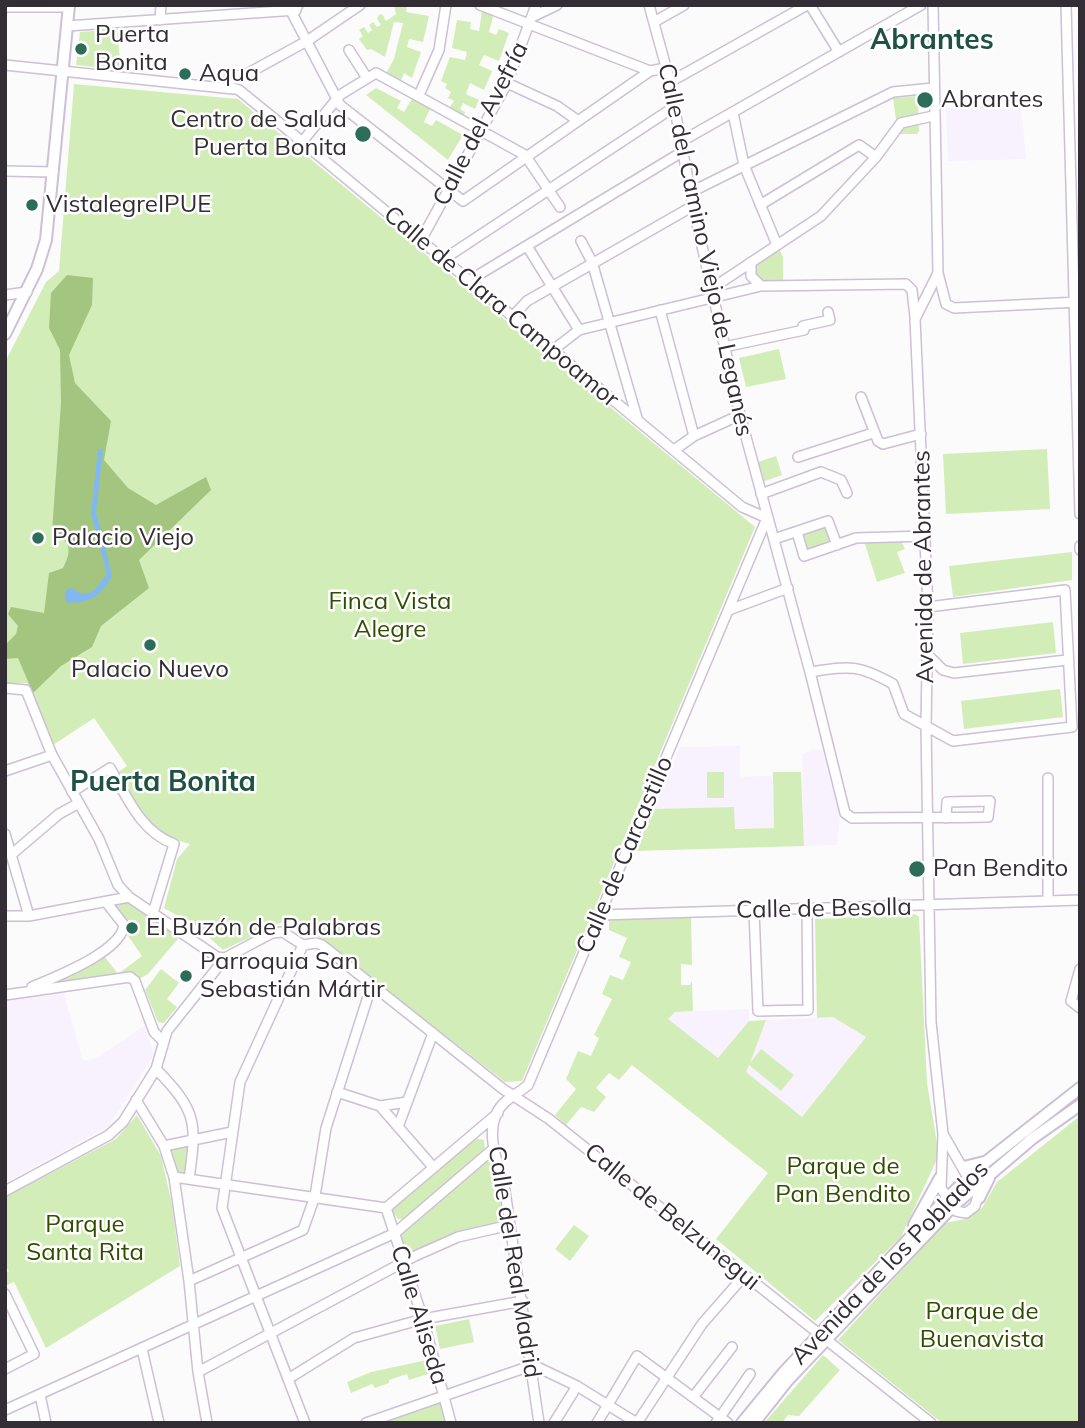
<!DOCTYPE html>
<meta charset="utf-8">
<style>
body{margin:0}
#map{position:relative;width:1085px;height:1428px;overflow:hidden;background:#fbfbfb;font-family:Mulish,sans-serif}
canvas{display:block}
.frame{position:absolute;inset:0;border:7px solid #332d36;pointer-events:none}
</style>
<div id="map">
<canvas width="1085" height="1428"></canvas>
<div class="frame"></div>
</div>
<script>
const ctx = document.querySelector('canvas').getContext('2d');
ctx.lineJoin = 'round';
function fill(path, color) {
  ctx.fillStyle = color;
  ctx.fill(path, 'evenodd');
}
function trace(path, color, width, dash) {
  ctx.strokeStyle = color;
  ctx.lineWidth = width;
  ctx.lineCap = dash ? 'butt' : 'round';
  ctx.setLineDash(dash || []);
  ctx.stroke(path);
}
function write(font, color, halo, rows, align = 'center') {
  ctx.font = font + ' Mulish,sans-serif';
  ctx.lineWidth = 5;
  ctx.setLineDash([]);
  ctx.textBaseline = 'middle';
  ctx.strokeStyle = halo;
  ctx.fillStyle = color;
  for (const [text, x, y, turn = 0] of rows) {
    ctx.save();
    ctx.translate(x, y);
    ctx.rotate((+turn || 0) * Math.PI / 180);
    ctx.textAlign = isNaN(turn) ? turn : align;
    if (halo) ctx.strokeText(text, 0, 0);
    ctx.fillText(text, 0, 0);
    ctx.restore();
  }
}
fill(new Path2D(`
 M1021,106L1026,159L948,161L946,108Z
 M740,746V777L771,776L773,780L774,828L734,829V807L654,809L680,747Z
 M811,750H822L823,753L840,818L837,845L804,846L802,755Z
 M63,991L83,1061L95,1059L144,1026L154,1054L109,1126L5,1183V1001Z
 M749,1009V1021L718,1058L668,1019L674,1012Z
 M833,1017L866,1037L802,1117L746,1072L766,1020Z`), '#f8f1fe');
fill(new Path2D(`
 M394,5H407L406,12L429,16L423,42L409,39L407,47L421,52L412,78L404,73L399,85L384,77L394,59L403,23L394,22L385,57L371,49L367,50L359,39L363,36L359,30L364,27L368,33L372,30L369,25L373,22L377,27L381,25L377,19L379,15L382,14L386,21L396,14Z
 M482,11L494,13L489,32L496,35L499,29L509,33L499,61L484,55L479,65L492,71L484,90L470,83L466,94L479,100L475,109L463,103L460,109L465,112L464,115L449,108L454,101L448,98L451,92L445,88L447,84L441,81L450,57L465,60L467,52L452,48L457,20L471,22L470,29L479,31Z
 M117,29L121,70L76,65L80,32Z
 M74,84L238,99L755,527L522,1081L505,1082L293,917L223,950L196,926L164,908L177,859L190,844C140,830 141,815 118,772L127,766L94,718L53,745L27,683H5V362L46,282L59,271Z
 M376,88L401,101L397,108L404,112L413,97L431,107L424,122L432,126L436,120L463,135L448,160L366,95Z
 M918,96L919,131L917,134H898L893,98Z
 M777,245L783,257V286H761L751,276V262Z
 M779,349L786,379L746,387L739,358Z
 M1047,449L1050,509L946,514L943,454Z
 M776,456L782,475L762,482L755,463Z
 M828,521L837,545L804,556L797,532Z
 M863,538L901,541L905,549L897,552L905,573L877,582Z
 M1072,552V580L953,597L949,566Z
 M1053,622L1056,653L963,664L960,633Z
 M1060,689L1063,717L964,729L961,701Z
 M707,772H724V798H707Z
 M773,772H801L804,846L635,851L654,809L734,807L735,829L774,828Z
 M129,900L183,933L148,974L137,980L41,989L101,952L118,974L142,956L126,933L128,926L110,904Z
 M915,914L919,917L927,1083L939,1155L901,1237L815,1321L716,1239L768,1173L632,1065L619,1080L609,1073L596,1088L606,1097L594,1112L581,1107L566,1125L555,1115L576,1089L566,1079L578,1051L591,1056L599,1038L594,1035L612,999L602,994L610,975L623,980L631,962L619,957L627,938L609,930V920L691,916L692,965L681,964V985H690L692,981L693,1011L675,1012L668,1019L718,1058L749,1021L766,1020L750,1063L761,1049L794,1075L781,1091L749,1065L746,1072L802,1117L866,1037L833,1017L817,1018L815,919Z
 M161,969L179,983L167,999L177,1007L164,1023L158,1022L145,990Z
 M137,1115L161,1156L172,1204L180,1266L46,1348L14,1282L5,1286V1273L9,1271L5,1265V1197L116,1139Z
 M1080,1116V1423H942L838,1340L945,1223L965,1219L982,1208L997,1182Z
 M473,1138L484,1140L485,1150L404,1219H398L392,1211L395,1205Z
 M191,1145L186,1173H175L169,1149Z
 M492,1150L510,1225L457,1236L405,1262L395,1233Z
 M574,1225L589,1236L570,1261L555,1249Z
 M469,1319L474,1342L440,1349L435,1326Z
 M823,1355L840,1370L799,1416L788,1415L782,1423H764Z
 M427,1360L431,1373L409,1380L407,1374L389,1380V1383L375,1388L372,1384L351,1393L347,1382L371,1372Z
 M441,1402L447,1423H380Z`), '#d3edb9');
fill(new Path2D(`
 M67,275L93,278L92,305L69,355L75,383L111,421L104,460L128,488L156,505L206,477L211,490L139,560L149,588L101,626L92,647L61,666L33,693L18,658L5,659V645L16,634L18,626L8,614L11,607L44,613L49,573L63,568C73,549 70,541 52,532L61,403L60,350L49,328L51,293Z`), '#a4c57f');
fill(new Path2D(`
 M98,449H103L96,512L112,575C103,596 87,605 65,602L66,590L72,588L81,594L93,592L107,574L91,513Z`), '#81b8f1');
const minor = new Path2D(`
 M298,5L293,15L340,105L463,201L650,71
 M480,5L650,71L666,68
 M649,5L669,78L693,206L740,415L810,672L845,813L852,818C897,817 942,818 988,817L990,801L947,802L946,818
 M810,5L839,52
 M933,5L938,273L915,319L928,607L926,727L931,1022L943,1134L941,1188L956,1211L966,1213L975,1206L978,1195L943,1134
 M1066,5L1080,514
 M5,7H69
 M534,16L557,5
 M160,20L161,5
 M654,22L684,5
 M67,26L296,10
 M349,50L367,78
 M5,65L233,89
 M243,76L231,75L228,81L230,87L239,90L271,116L742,507L767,518L528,1085C521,1091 512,1096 505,1102C482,1123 496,1160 504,1184L539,1423
 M243,76L307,41L360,5
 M670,82L807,5
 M507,83L557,106L577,120
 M419,95L439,50L446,5
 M733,113L744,165L777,245
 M682,141L921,5
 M302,142L340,95L376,73L525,155L560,207
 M5,171L53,172
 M691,192L893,92L933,88
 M760,205L859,145L876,157
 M421,240L507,83L536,5
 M581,241L592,262L637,418
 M527,246L579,330
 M444,259L674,107
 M751,262V276L761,286
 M938,273L946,304L954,308L1079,302
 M470,280L682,152
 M5,295L27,292
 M713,295L717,285L821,216L876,157L901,123L933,116
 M660,310L694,436
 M513,316L527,301L693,206
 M724,347L804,330L803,326L830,320L828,312
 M553,350L579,330L761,286L906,284L912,290L915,317
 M861,397L878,441L883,444L921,434
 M674,450L694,436L740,415
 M798,457L873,433
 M761,494L821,472L841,480L847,493
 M797,532L804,556L856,538L926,536
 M774,539L828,521L837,545
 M1080,546V550
 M729,610L788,588
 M928,655L943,670L954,673L1067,660
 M810,672C849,666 858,664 893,684L904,714L953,741L1072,727L1065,590L928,607
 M5,688L26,690L52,755L99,839L118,885L129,897L217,957L225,958
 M5,771L52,755
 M1048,778V901
 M72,792L110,768C128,798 140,831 174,844L153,913
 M5,834L29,916
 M12,854L59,814L79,803
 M754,911L758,1011L808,1010L807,910
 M600,915L1080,900
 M5,916H29L129,897
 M303,945L240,1082L222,1208L305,1423
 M1080,969L1071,1001L1080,1008
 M32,987C55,977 121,952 124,925L106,902
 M5,995L130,977L135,981L154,1032L162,1040
 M156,1069C197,1111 197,1122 189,1179
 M337,1092L380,1106L433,1167
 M136,1100L164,1146L174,1177L189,1281L198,1372L207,1423
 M380,1106L407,1102
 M398,1127L433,1033
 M164,1146L232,1132
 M174,1177L386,1208L498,1113
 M5,1191L109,1135L123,1122L156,1069L167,1031L225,958L272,933L283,932L303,945L316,943L322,945L503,1089L549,1119L931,1423
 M386,1208L423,1319L451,1423
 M189,1281L303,1230L315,1196L326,1128L372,984
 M5,1294L34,1354L5,1369
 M142,1349L159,1423
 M198,1372L415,1256L458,1237L510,1225
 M288,1379L354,1338L423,1319L523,1301
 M40,1395L46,1423
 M694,1396L732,1347
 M5,1410L395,1233L492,1150
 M366,1423L533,1365L577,1386L637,1423
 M554,1423L577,1386
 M597,1423L637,1356L728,1423
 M637,1423L702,1324L744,1276
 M716,1423L750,1374`);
const major = new Path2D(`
 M5,334L37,269L46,240L69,5
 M964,1167L984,1162
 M979,1198L989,1178
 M914,1225L940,1178
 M742,1423L784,1372L947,1198L987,1161L1080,1088
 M754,1423L788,1380L952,1207L1033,1138L1080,1105`);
trace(minor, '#cdbfd7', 12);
trace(major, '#cdbfd7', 14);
trace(minor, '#fff', 9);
trace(major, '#fff', 10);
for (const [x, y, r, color] of [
 [81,49,7,"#2d6c59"],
 [185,74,7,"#2d6c59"],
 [925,100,9,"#2d6c59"],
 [363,134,9,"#2d6c59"],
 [32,205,7,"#2d6c59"],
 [38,538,7,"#2d6c59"],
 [150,645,7,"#2d6c59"],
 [917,869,9,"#2d6c59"],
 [132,928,7,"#2d6c59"],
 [186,976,7,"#2d6c59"]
]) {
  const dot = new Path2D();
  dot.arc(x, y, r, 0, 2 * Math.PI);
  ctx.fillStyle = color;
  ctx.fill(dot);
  trace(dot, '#fff', 2.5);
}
write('24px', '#332d36', '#fff', [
 ["Puerta",95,35],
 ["Bonita",95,63],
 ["Aqua",199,74],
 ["Abrantes",941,100],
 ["Centro de Salud",347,120,"right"],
 ["Puerta Bonita",347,148,"right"],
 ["VistalegreIPUE",46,205],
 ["Palacio Viejo",52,538],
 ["Palacio Nuevo",150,670,"center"],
 ["Pan Bendito",933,869],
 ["El Buzón de Palabras",146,928],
 ["Parroquia San",200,962],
 ["Sebastián Mártir",200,990]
], 'left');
write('24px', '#332d36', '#fff', [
 ["Calle del Avefría",481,124,-63],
 ["Calle del Camino Viejo de Leganés",705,250,78],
 ["Calle de Clara Campoamor",501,307,40],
 ["Avenida de Abrantes",924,567,-91],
 ["Calle de Carcastillo",625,855,-67],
 ["Calle de Besolla",824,909,-1],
 ["Calle de Belzunegui",672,1217,39],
 ["Calle del Real Madrid",514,1262,81],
 ["Avenida de los Poblados",890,1263,-46],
 ["Calle Aliseda",419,1315,73]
]);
write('24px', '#314e00', '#fff', [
 ["Finca Vista",390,602],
 ["Alegre",390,630],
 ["Parque de",843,1167],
 ["Pan Bendito",843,1195],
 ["Parque",85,1225],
 ["Santa Rita",85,1253],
 ["Parque de",982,1312],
 ["Buenavista",982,1340]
]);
write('bold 28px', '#1f5243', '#fff', [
 ["Abrantes",932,41],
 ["Puerta Bonita",163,783]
]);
</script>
